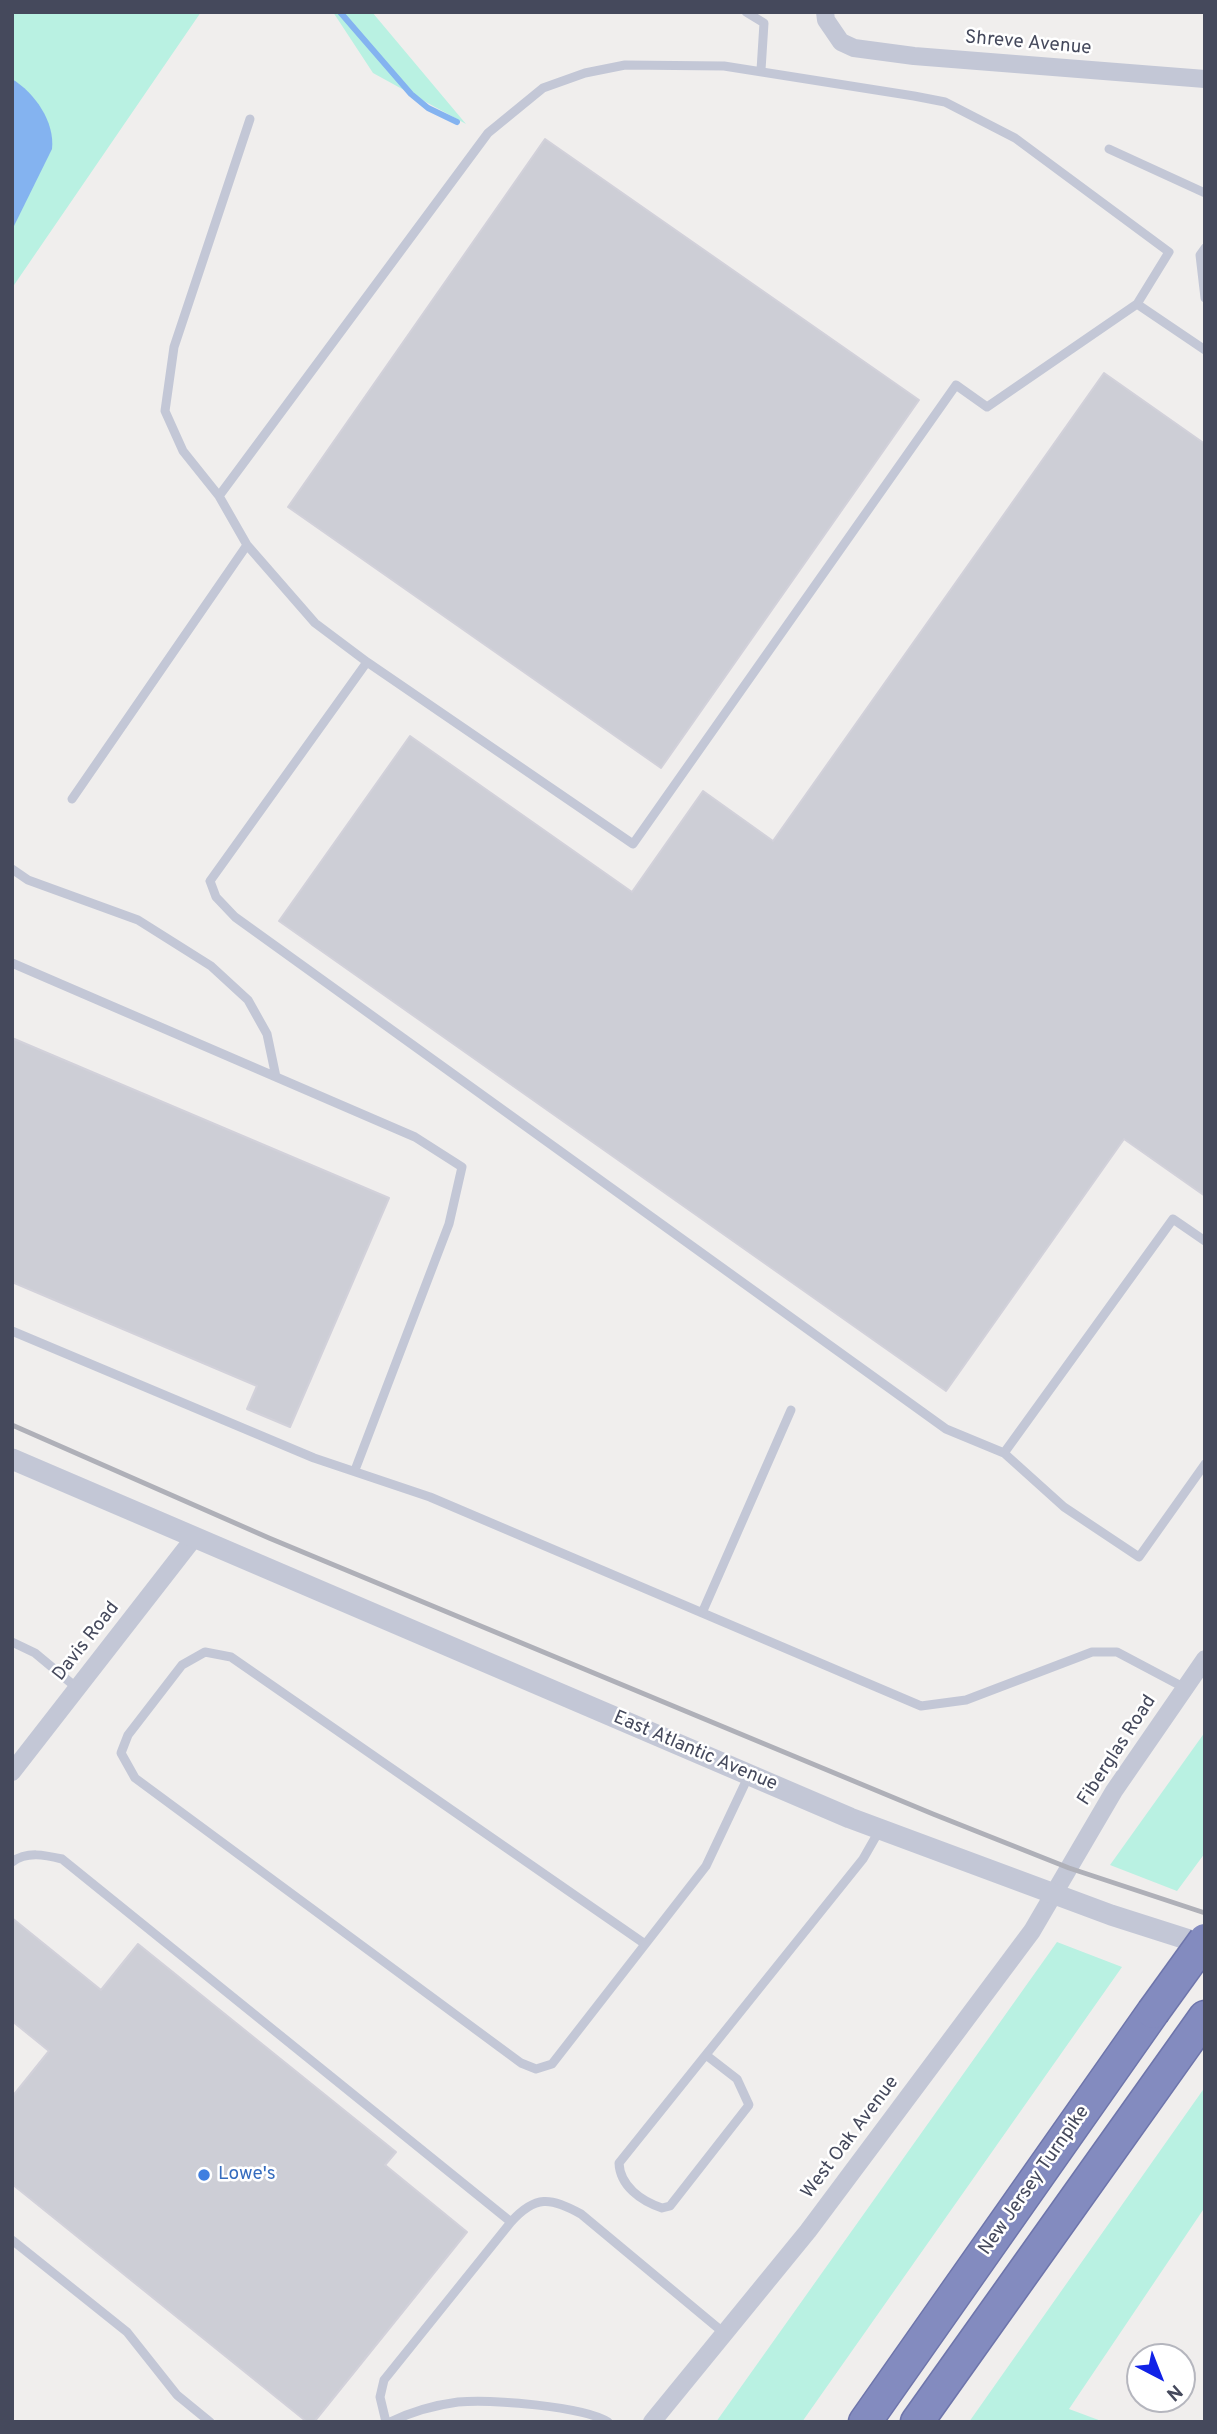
<!DOCTYPE html>
<style>
body{margin:0}
#map{position:relative;width:1217px;height:2434px;overflow:hidden;background:#f0eeed;font-family:Overpass,sans-serif}
canvas{display:block}
.frame{position:absolute;inset:0;border:14px solid #45495c;pointer-events:none}
.north{position:absolute;left:1126px;top:2343px;width:70px;height:70px;box-sizing:border-box;background:#fff;border:2px solid #b5b6be;border-radius:50%;rotate:138deg;font-size:19px;font-weight:700;line-height:28px;text-align:center;color:#45495c}
.north::after{content:'';display:block;margin:auto;width:24px;height:32px;background:#1122e7;clip-path:polygon(50% 0,100% 100%,50% 72%,0 100%)}
</style>
<div id="map">
<canvas width="1217" height="2434"></canvas>
<div class="frame"></div>
<div class="north">N</div>
</div>
<script>
const ctx = document.querySelector('canvas').getContext('2d');
ctx.lineJoin = 'round';
function fill(path, color) {
  ctx.fillStyle = color;
  ctx.fill(path, 'evenodd');
}
function trace(path, color, width, dash) {
  ctx.strokeStyle = color;
  ctx.lineWidth = width;
  ctx.lineCap = dash ? 'butt' : 'round';
  ctx.setLineDash(dash || []);
  ctx.stroke(path);
}
function write(font, color, halo, rows, align = 'center') {
  ctx.font = font + ' Overpass,sans-serif';
  ctx.lineWidth = 5;
  ctx.setLineDash([]);
  ctx.textBaseline = 'middle';
  ctx.strokeStyle = halo;
  ctx.fillStyle = color;
  for (const [text, x, y, turn = 0] of rows) {
    ctx.save();
    ctx.translate(x, y);
    ctx.rotate((+turn || 0) * Math.PI / 180);
    ctx.textAlign = isNaN(turn) ? turn : align;
    if (halo) ctx.strokeText(text, 0, 0);
    ctx.fillText(text, 0, 0);
    ctx.restore();
  }
}
fill(new Path2D(`
 M12,12H201L12,288Z
 M333,12H372L466,124L373,73Z
 M1205,1732V1853L1177,1891L1110,1865Z
 M1057,1942L1122,1967L802,2422H716Z
 M1205,2087V2207L1069,2409L1104,2422H969Z`), '#b9f1e2');
fill(new Path2D(`
 M12,79C35,93 55,122 52,149L12,230Z`), '#84b3f0');
trace(new Path2D(`
 M340,12L411,94L428,108L457,122`), '#84b3f0', 6);
const building = new Path2D(`
 M545,139L919,400L661,768L288,507Z
 M1104,373L1205,444V1196L1124,1139L946,1391L279,921L410,736L632,892L703,791L773,841Z
 M12,1038L389,1198L290,1427L247,1409L257,1386L12,1282Z
 M12,1918L101,1990L138,1944L396,2152L385,2165L467,2232L314,2422H307L12,2184V2097L49,2051L12,2021Z`);
fill(building, '#cdced6');
trace(building, '#d2d1da', 2);
const motorway = new Path2D(`
 M865,2422L1153,2012
 M917,2422L1205,2017`);
trace(motorway, '#6e75ab', 35);
trace(new Path2D(`
 M746,12L764,23L761,70
 M1109,149L1205,193
 M1205,248L1200,255L1205,298
 M219,496L183,451L165,411L174,347L250,119
 M247,545L315,623L367,662L210,881L216,897L235,917L946,1429L1004,1453L1173,1219L1205,1241
 M367,662L633,844L956,385L987,407L1137,304
 M72,799L247,545L219,496L488,133L543,88L585,73L625,65L724,66L914,96L945,102L1015,138L1169,252L1137,304L1205,350
 M12,869L28,880L138,920L211,966L248,1000L267,1034L276,1077
 M12,963L415,1137L462,1167L449,1224L355,1470
 M12,1331L314,1458L430,1497L921,1706L966,1700L1092,1652H1117L1185,1688
 M1004,1453L1064,1507L1139,1557L1205,1464
 M702,1613L791,1410
 M12,1642L35,1653L77,1688
 M12,1862C27,1851 45,1855 62,1859L511,2222C535,2195 551,2197 581,2214L724,2333
 M645,1944L231,1657L205,1652L182,1665L128,1735L121,1753L135,1778L521,2063L536,2069L552,2064L706,1866L749,1775
 M706,2055L737,2079L749,2105L670,2206L662,2208C641,2201 620,2186 619,2163L863,1859L879,1831
 M12,2240L127,2332L177,2395L210,2422
 M386,2422L380,2397L384,2380L511,2222
 M390,2422C411,2412 435,2405 458,2402C488,2399 584,2406 608,2422`), '#c3c7d6', 9);
trace(new Path2D(`
 M825,12L826,20L841,42L854,48L914,56L1205,79
 M12,1772L194,1538
 M652,2422L808,2231L1032,1931L1114,1791L1205,1659`), '#c3c7d6', 18);
trace(new Path2D(`
 M12,1459L850,1818L1111,1915L1205,1945`), '#c3c7d6', 21);
trace(motorway, '#838bbf', 32);
trace(new Path2D(`
 M12,1425L269,1538L933,1814L1069,1868L1205,1913`), '#afb0b8', 5);
const motorwayBridge = new Path2D(`
 M1153,2012L1205,1940`);
trace(motorwayBridge, '#6e75ab', 35, []);
trace(motorwayBridge, '#838bbf', 32);
for (const [x, y, r, color] of [
 [204,2175,7,"#3f7fe0"]
]) {
  const dot = new Path2D();
  dot.arc(x, y, r, 0, 2 * Math.PI);
  ctx.fillStyle = color;
  ctx.fill(dot);
  trace(dot, '#fff', 2.5);
}
write('19px', '#45495c', '#fff', [
 ["Shreve Avenue",1028,44,5],
 ["Davis Road",87,1642,-52],
 ["Fiberglas Road",1118,1751,-57],
 ["East Atlantic Avenue",695,1752,23],
 ["West Oak Avenue",851,2138,-53],
 ["New Jersey Turnpike",1035,2181,-55]
]);
write('19px', '#366cbe', '#fff', [
 ["Lowe's",218,2175]
], 'left');
</script>
